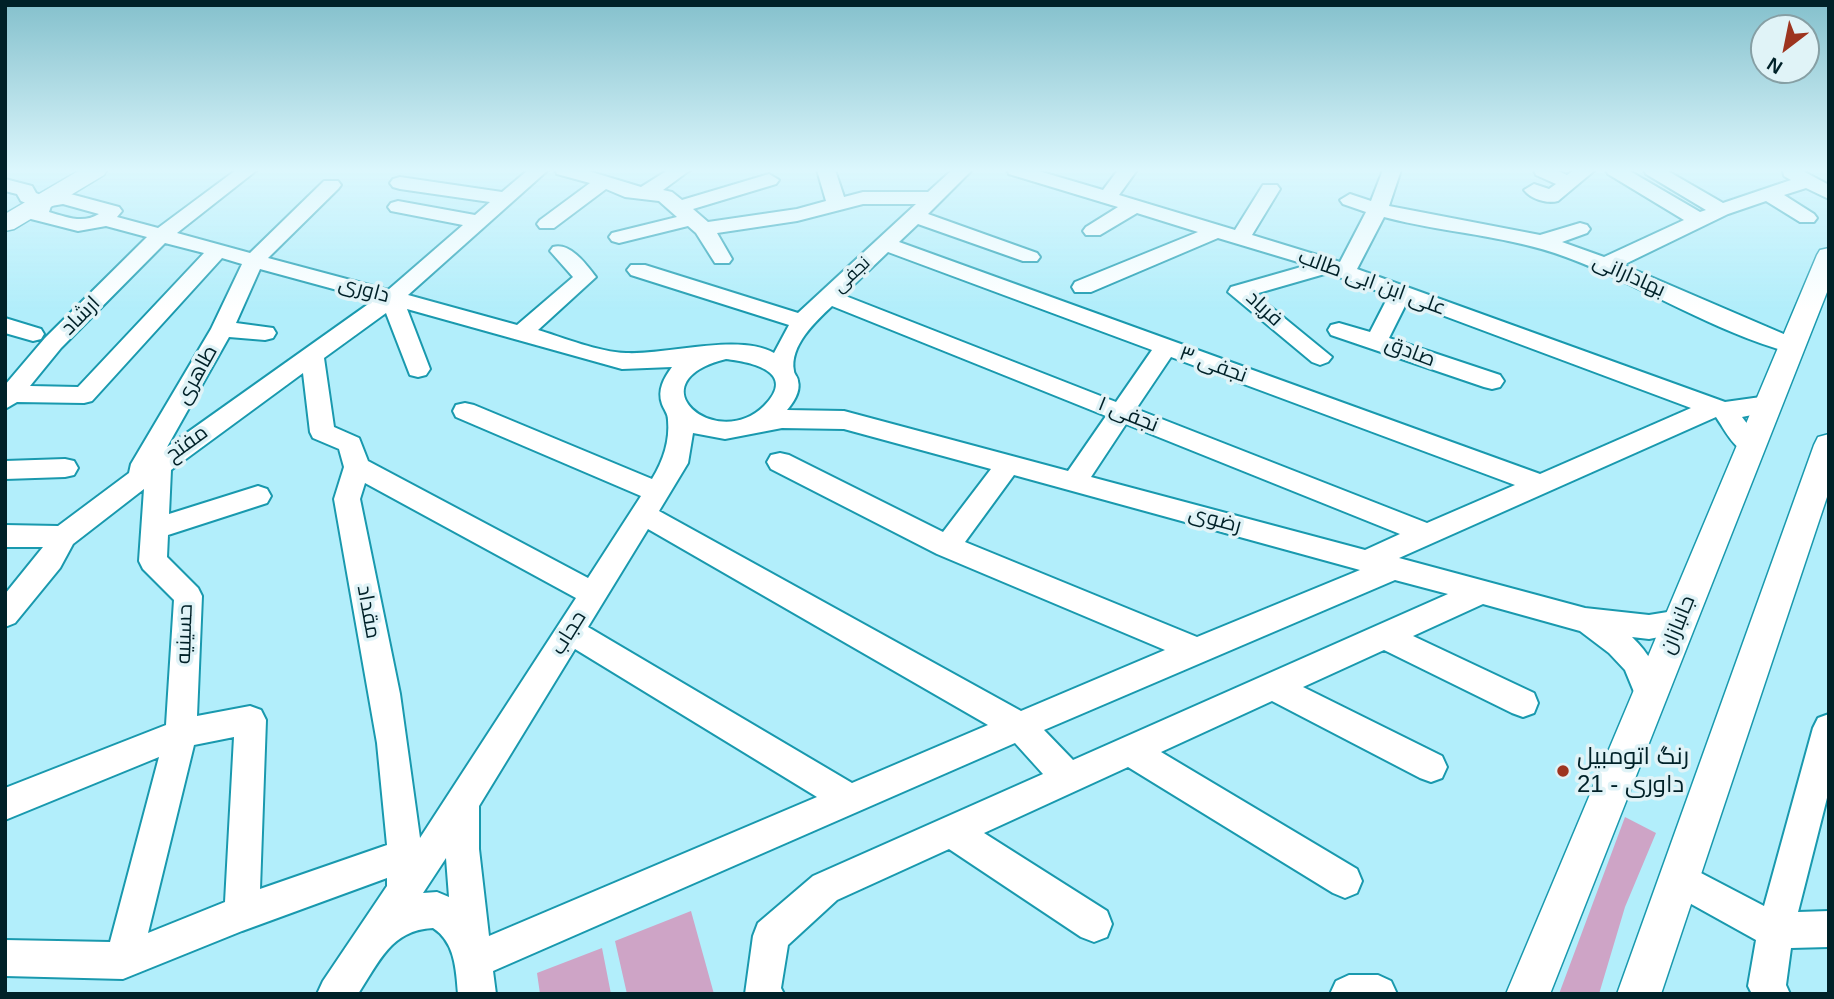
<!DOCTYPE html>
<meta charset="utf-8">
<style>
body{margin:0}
#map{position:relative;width:1834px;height:999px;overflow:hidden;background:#b2eefb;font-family:Arial,sans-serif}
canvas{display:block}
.frame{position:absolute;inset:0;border:7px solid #002128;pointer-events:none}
.north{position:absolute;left:1750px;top:14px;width:70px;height:70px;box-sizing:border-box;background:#e0f3f7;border:2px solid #869fa4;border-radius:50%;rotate:212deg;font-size:19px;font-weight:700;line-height:28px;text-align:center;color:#002128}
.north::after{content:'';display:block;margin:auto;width:24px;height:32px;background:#9d341f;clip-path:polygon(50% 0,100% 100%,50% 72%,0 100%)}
</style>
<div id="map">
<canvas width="1834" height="999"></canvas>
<div class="frame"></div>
<div class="north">N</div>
</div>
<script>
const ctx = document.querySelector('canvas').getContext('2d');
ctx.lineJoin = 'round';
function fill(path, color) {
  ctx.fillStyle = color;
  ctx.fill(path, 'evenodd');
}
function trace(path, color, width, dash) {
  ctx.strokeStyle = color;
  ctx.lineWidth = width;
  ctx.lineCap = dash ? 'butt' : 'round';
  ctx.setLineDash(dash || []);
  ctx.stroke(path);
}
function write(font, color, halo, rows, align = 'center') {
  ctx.font = font + ' Arial,Cairo,sans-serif';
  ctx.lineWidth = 7;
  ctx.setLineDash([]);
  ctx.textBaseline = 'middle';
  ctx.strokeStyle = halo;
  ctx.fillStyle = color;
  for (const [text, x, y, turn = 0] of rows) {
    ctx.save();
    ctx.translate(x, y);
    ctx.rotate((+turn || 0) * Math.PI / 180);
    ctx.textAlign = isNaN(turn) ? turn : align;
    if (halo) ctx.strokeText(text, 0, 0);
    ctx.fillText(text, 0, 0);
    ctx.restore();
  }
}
fill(new Path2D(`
 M1625,817L1656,833L1625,907L1599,994H1559Z
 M691,911L714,994H627L615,941Z
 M602,948L611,994H540L537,973Z`), '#cea4c6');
const minor = new Path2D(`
 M236,170H257L177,233L250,253L324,181H338L341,185L338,189L268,258L388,290L463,225L391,211L388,207L391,203L398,201L475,215L490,202L400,189L393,187L390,183L393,179L400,177L502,192L528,170H548L408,295L517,325L573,277L550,251L553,247C570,242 586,264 596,277L538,330C564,338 599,352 626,353C668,355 739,333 774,353L789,325L631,275L627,270L631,265H645L798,313L916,204H863L797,221L717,233L732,259L729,263H715L696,233L688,226L619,243L612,241L609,237L612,233L677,217L659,201L625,197L606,189L554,228H540L537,224L540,220L590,183L557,174L555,170H585L641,187L668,170H690L663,190L672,192L682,200L769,174L779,180L776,184L693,209L708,222L797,209L826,201L817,170H835L844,197L863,192H928L952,170H972L928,214L1037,253L1040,257L1037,261H1023L918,224L899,242L1540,474L1691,408L1407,302L1389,338L1500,375L1504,381L1500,387L1492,389L1484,387L1331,335L1328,330L1331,325L1339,323L1370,332L1389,295L1328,273L1255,294L1332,357L1328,362L1320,365L1312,362L1228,292L1231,287L1308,265L1218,238L1091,292H1075L1072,287L1075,282L1198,232L1137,213L1100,235H1086L1083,231L1086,227L1118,207L1009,174L1007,170H1035L1103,190L1118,170H1137L1119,195L1235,230L1263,185H1277L1280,189L1252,235L1340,262L1366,212L1343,204L1340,200L1350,194L1371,201L1383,170H1401L1389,206L1540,235L1580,223L1587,225L1590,229L1587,233L1562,242L1604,257L1684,220L1608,174L1606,170H1628L1700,212L1706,210L1646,174L1644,170H1666L1723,203L1791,180L1784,176L1783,170H1801L1829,185V199L1806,188L1784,195L1814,214L1817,218L1814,222H1800L1766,201L1728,214L1623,265L1800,341L1803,346L1800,351L1792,353C1713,332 1643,285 1566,257C1507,235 1444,233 1384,217L1357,269L1725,402L1768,396L1777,398L1780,404L1777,410L1742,417L1764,446L1760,452C1738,459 1727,433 1716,417L1399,558L1585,608L1649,615L1680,610L1690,613L1694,622L1690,631L1649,639L1632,637C1649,653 1659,672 1665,694L1661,704L1650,707L1639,704L1625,670L1609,653L1580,631L1483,604L1413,636L1534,693L1538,703L1534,713L1523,717L1512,713L1384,650L1303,687L1442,756L1447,767L1442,778L1431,782L1420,778L1272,701L1161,752L1357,869L1362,881L1357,893L1345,898L1333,893L1128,767L984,833L1107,911L1112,924L1107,937L1094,942L1081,937L949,849L837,900L788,945L781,988L784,994H745L753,936L758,923L813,876L1043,774L1015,743L493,971L496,994H458C456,969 455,942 433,928C391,930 379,962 358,994H317L323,981L387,886V878L242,931L123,979L5,976V940L110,942L159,757L5,820V788L166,725L174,600L143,569L139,561L144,489L73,544L60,568L15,623L5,627V594L43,547H5V525L58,526L129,473L131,464L211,329L242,264L222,258L92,401L84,403L17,402L5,409V385L45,338L147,237L106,226L78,231L31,219L28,215L31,205L21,201L17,194L5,191V179L32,186L36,193L43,196L63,192L119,207L122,211L117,217L158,228ZM63,204L99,214C83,224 66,217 49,212L51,206ZM165,243L204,253L78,387L30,386L61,348ZM888,252L1152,350L1116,402L843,295ZM260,269L374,300L167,447L229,337L265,340L273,338L276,333L273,328L236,323ZM832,306L1106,416L1068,471L844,411L787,410C793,403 801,391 798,381C798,377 794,374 794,371C789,346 816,321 832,306ZM407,309L622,369L672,367C664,378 657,390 662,404C664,410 668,413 668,420C670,441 663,461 652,479L474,405L465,403L456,405L453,411L456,417L641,496L588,578L368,461L359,438L334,427L324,358L386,313L410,375L418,377L426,375L430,369ZM1171,357L1515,485L1427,523L1136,409ZM726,359C752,362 798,372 764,406C716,453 633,382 726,359ZM303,373L310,432L313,438L339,449L344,467L334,499L377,743L387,845L260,889L266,720L261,710L250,706L197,716L202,596L198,588L167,557L168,535L267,503L271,496L267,489L258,486L169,514L171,470ZM1126,424L1400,534L1365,550L1091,477ZM782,428L844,429L991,469L943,532L789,455L780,453L771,455L767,462L771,469L937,554L1165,650L1021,711L659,511L688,463L693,433L725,439ZM1014,475L1360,570L1197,637L965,542ZM365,483L576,598L420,838L400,694L360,499ZM648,529L988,725L852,783L588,627ZM1395,580L1448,594L1073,760L1044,730ZM575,649L817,797L489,936L479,849V806ZM234,737L225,902L148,933L194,745ZM446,858L449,897L437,892L423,893Z
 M1534,170H1556L1567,175L1574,170H1595L1558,201C1547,204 1531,199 1524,190L1534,184L1549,189L1556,184L1536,175Z
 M5,318L41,329L44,334L41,339L33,341L5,333Z
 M65,459L74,461L78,468L74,475L65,477L5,479V461Z
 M1829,714V790L1798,912L1829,911V947L1791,948L1786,985L1790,994H1752L1748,986L1756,940L1666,890L1661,878L1666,866L1678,861L1764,906L1813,728L1818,718Z
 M1349,975H1378L1391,981L1397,994H1330L1336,981Z`);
const major = new Path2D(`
 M80,170H107L104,175L14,229L5,231V214Z
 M1829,248V287L1550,994H1506L1817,255L1820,250Z
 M1829,434V491L1661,994H1617L1814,445L1818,437Z`);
trace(minor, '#1999ae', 4);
trace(major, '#1999ae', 3);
fill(minor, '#fff');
fill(major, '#fff');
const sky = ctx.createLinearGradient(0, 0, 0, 310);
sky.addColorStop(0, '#84c0cc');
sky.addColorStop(0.55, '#dcf7fd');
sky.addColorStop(1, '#dcf7fd00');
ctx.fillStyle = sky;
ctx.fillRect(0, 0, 1834, 310);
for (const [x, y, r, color] of [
 [1563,771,7,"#9d341f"]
]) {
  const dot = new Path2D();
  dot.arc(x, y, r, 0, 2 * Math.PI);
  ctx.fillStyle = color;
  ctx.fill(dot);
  trace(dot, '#e0f3f7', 2.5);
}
write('18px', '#002128', '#e0f3f7', [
 ["نجفی",852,275,-43]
]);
write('21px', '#002128', '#e0f3f7', [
 ["بهادارانی",1629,276,24],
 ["علی ابن ابی طالب",1372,283,20],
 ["داوری",364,290,15],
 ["فریاد",1264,309,43],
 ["ارشاد",81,316,-45],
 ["صادق",1410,352,21],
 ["نجفی ۳",1213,365,20],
 ["طاهری",197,375,-61],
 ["نجفی ۱",1128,415,22],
 ["مفتح",187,444,-36],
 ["رضوی",1215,520,15],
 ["مقداد",368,612,80],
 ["جانبازان",1678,625,-68],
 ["حجاب",569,633,-58],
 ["حسینیه",185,634,-88]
]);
write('24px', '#002128', '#e0f3f7', [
 ["رنگ اتومبیل",1577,757],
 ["21 - داوری",1577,785]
], 'left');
</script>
